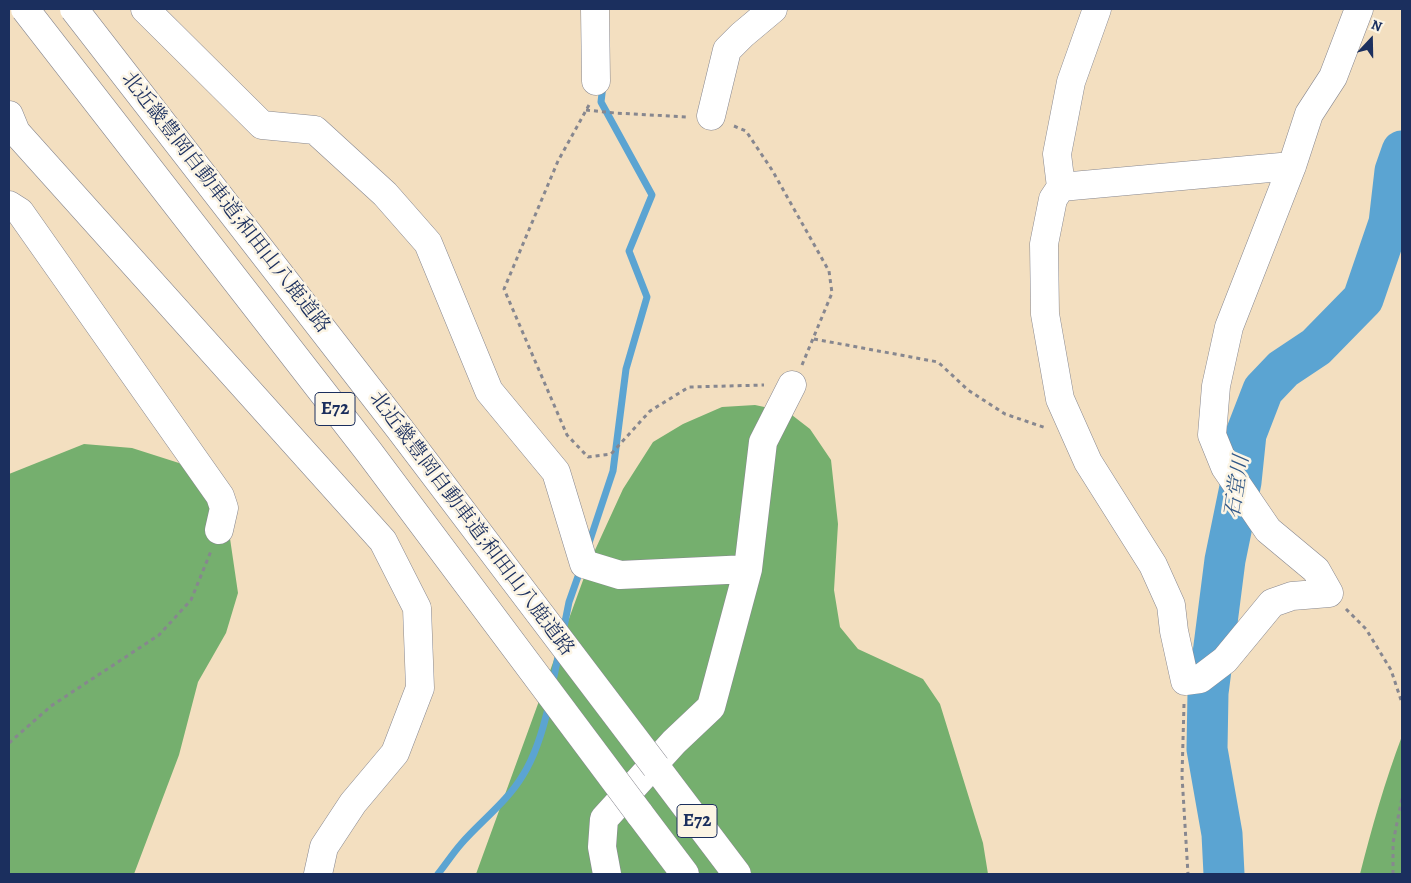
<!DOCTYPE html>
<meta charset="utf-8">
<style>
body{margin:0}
#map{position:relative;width:1411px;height:883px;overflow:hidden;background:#f3dfc0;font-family:Alegreya,serif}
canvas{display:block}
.frame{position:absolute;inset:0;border:10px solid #1b2f5e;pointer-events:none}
.north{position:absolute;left:1346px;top:15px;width:50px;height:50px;-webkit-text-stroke:4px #fcf5e5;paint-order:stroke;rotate:21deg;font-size:14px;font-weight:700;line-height:20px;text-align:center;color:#1b2f5e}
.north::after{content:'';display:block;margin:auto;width:18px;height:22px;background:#1b2f5e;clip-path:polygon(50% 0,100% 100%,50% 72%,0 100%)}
</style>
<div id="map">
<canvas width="1411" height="883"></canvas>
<div class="frame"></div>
<div class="north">N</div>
</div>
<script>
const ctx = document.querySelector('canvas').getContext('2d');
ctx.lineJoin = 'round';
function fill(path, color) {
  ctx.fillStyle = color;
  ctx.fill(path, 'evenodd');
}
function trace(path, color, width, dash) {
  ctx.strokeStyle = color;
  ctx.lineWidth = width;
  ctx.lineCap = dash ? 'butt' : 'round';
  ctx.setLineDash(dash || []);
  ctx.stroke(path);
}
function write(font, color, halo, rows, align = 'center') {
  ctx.font = font + ' Alegreya,"Noto Serif JP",serif';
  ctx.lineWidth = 5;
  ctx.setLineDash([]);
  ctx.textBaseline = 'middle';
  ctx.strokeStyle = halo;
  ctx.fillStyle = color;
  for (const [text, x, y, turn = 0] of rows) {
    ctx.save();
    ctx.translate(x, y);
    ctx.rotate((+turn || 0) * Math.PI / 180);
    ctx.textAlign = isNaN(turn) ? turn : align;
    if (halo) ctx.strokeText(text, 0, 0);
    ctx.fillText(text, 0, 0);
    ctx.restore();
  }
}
fill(new Path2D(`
 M755,405L788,412L810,429L831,460L838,524L834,590L840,627L858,649L923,679L940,704L983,843L988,874H476L590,561L623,489L653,442L683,424L722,407Z
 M84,444L132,448L179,463L206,488L227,518L238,593L226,633L198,682L179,755L134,874H9V474Z
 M1402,736V874H1360C1372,827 1385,781 1402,736Z`), '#75af6e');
trace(new Path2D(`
 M588,546L613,471L626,369L647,297L629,251L652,195L601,102L603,85
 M563,632L569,602L581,568
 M552,686L559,652
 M438,874C446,864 453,853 461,844C481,821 507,802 523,775C535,756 544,726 549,704`), '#5ba4d2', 7);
trace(new Path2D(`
 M1224,874L1222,834L1207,749L1208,693L1225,560L1241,482L1246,434L1263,390L1283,369L1316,347L1363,299L1389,223L1395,171L1402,151`), '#5ba4d2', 41);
const minor = new Path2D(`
 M145,9L262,125L315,130L385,194L428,243L489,391L556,472L584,564L620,575L748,569
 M595,9L596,81
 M1097,9L1071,82L1057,154L1061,187L1053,199L1044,244L1045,314L1060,399L1088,462L1153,565L1171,605L1174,631L1185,681L1200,679L1225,660L1272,603L1292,596L1329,593L1316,570L1268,530L1225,467L1212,435L1216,386L1229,327L1292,166L1309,114L1333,77L1359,9
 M9,115L16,132L383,541L417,608L420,688L395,753L353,803L324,847L318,874
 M711,116L727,50L742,35L773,9
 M1061,187L1292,166
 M9,205L20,212L220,496L224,508L219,530
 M607,874L602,847L604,819L674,742L711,707L748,569L763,442L792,385`);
const motorway = new Path2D(`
 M656,767L737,874
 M639,813L685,874`);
trace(minor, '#87878f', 29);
trace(motorway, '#87878f', 29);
trace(new Path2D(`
 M589,105L558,161L504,289L567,435L588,457L611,454L650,411L689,387L764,385
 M586,110L615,113L687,117
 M734,126L746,131L772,170L829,271L832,293L802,365
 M814,339L938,362L968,390L1005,414L1046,428
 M1346,609L1366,629L1391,670L1402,703
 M1184,704L1182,776L1188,874
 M9,743L51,706L159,635L191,600L211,551
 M1393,874V843L1402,798`), '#87878f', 3, [4, 4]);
trace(minor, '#fff', 28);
trace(motorway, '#fff', 28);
const motorwayBridge = new Path2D(`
 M25,9L369,452L639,813
 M74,9L399,428L656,767`);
trace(motorwayBridge, '#87878f', 29, []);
trace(motorwayBridge, '#fff', 28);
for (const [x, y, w] of [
 [335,409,40],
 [697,821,40]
]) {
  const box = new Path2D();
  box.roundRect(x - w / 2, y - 16.5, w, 33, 4);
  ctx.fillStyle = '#fcf5e5';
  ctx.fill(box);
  trace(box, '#1b2f5e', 1);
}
write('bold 19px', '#1b2f5e', null, [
 ["E72",335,409],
 ["E72",697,821]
]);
write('20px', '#1b2f5e', '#fcf5e5', [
 ["北近畿豊岡自動車道;和田山八鹿道路",225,203,52],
 ["北近畿豊岡自動車道;和田山八鹿道路",471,524,53]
]);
write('italic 21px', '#315887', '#fcf5e5', [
 ["石堂川",1238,487,-81]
]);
</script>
